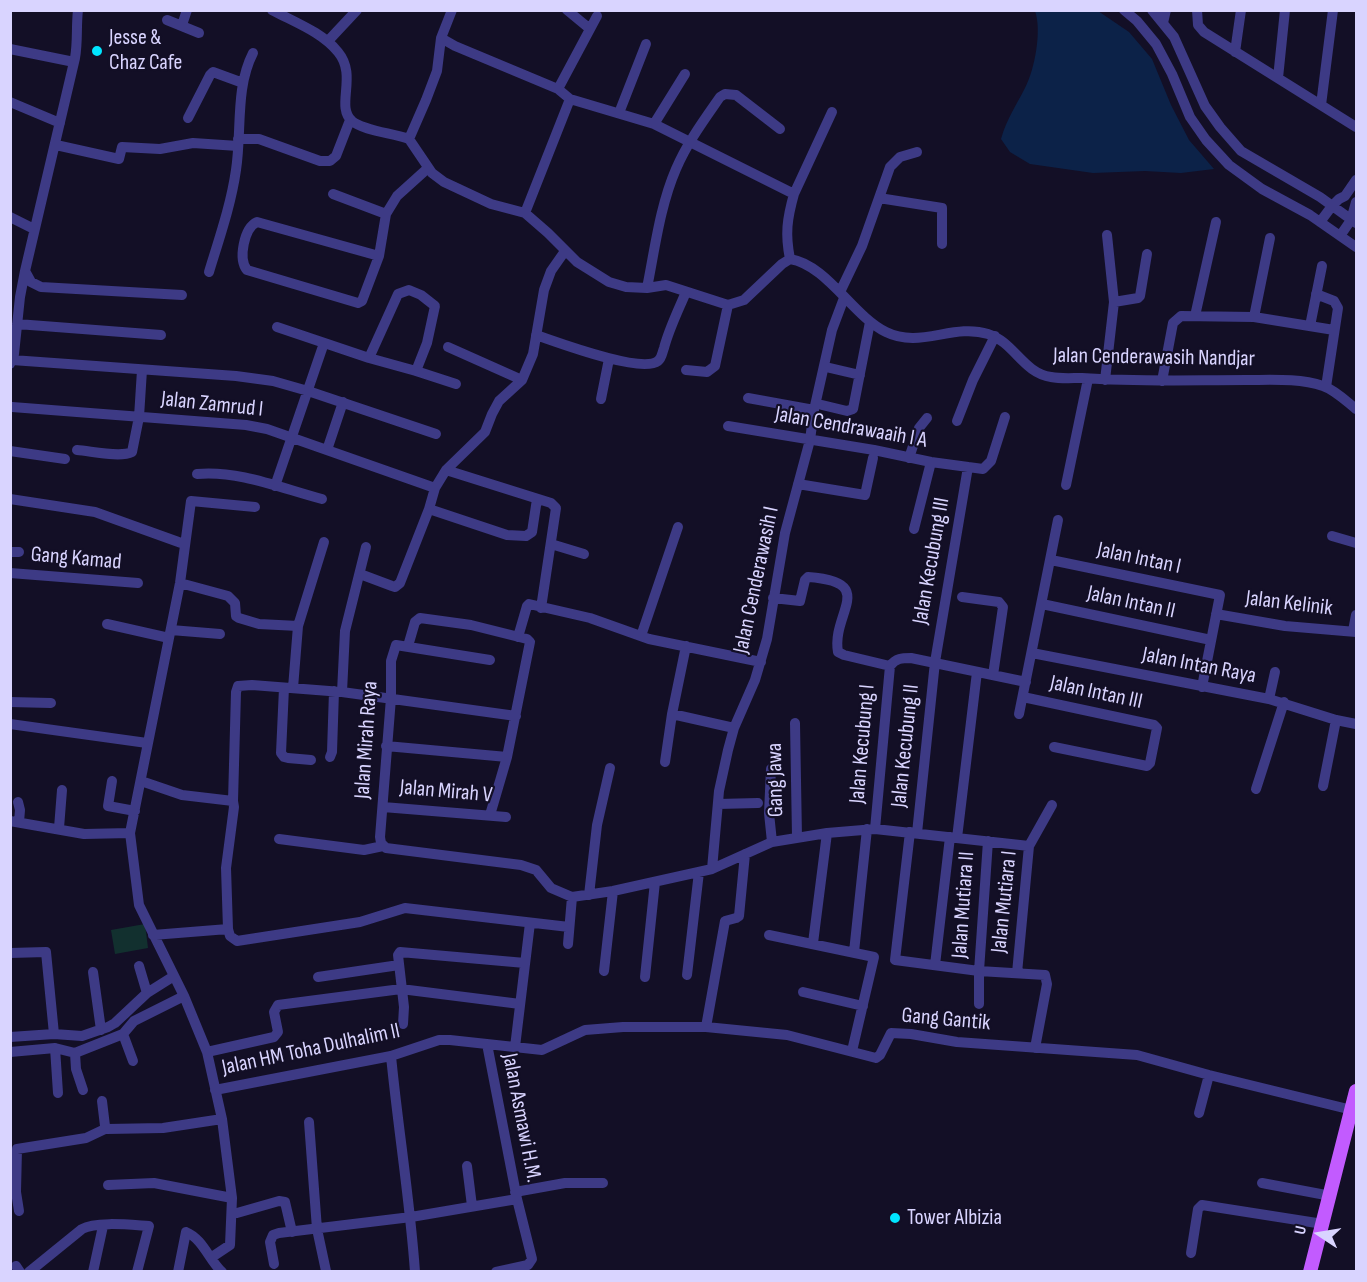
<!DOCTYPE html>
<style>
body{margin:0}
#map{position:relative;width:1367px;height:1282px;overflow:hidden;background:#130f26;font-family:"Sofia Sans Condensed",sans-serif}
canvas{display:block}
.frame{position:absolute;inset:0;border:12px solid #d9d4ff;pointer-events:none}
.north{position:absolute;left:1289px;top:1204px;width:60px;height:60px;-webkit-text-stroke:4px #130f26;paint-order:stroke;rotate:282deg;font-size:16px;font-weight:700;line-height:24px;text-align:center;color:#d9d4ff}
.north::after{content:'';display:block;margin:auto;width:21px;height:27px;background:#d9d4ff;clip-path:polygon(50% 0,100% 100%,50% 72%,0 100%)}
</style>
<div id="map">
<canvas width="1367" height="1282"></canvas>
<div class="frame"></div>
<div class="north">U</div>
</div>
<script>
const ctx = document.querySelector('canvas').getContext('2d');
ctx.lineJoin = 'round';
function fill(path, color) {
  ctx.fillStyle = color;
  ctx.fill(path, 'evenodd');
}
function trace(path, color, width, dash) {
  ctx.strokeStyle = color;
  ctx.lineWidth = width;
  ctx.lineCap = dash ? 'butt' : 'round';
  ctx.setLineDash(dash || []);
  ctx.stroke(path);
}
function write(font, color, halo, rows, align = 'center') {
  ctx.font = font + ' "Sofia Sans Condensed",sans-serif';
  ctx.lineWidth = 4.5;
  ctx.setLineDash([]);
  ctx.textBaseline = 'middle';
  ctx.strokeStyle = halo;
  ctx.fillStyle = color;
  for (const [text, x, y, turn = 0] of rows) {
    ctx.save();
    ctx.translate(x, y);
    ctx.rotate((+turn || 0) * Math.PI / 180);
    ctx.textAlign = isNaN(turn) ? turn : align;
    if (halo) ctx.strokeText(text, 0, 0);
    ctx.fillText(text, 0, 0);
    ctx.restore();
  }
}
fill(new Path2D(`
 M145,924L148,948L115,954L111,930Z`), '#12302f');
fill(new Path2D(`
 M1035,11H1098L1129,32L1152,59L1171,105L1189,140L1214,169L1181,173L1145,171L1093,173L1030,164L1010,152L1001,139C1007,118 1016,106 1025,88C1035,69 1042,30 1035,11Z`), '#0c2248');
trace(new Path2D(`
 M272,10C294,22 322,32 338,52C358,76 335,106 352,121C364,131 393,133 409,139L432,173L444,182L491,204L525,213L548,233L577,262L609,282L626,287L647,288L666,285L728,305L744,300L782,264L790,259C827,265 853,316 886,332C920,349 953,323 988,334C1014,342 1023,373 1051,377C1061,379 1072,378 1082,378C1137,382 1191,380 1246,380C1271,380 1299,378 1323,386C1335,390 1346,401 1356,409
 M567,10L590,29
 M1124,10L1137,21L1156,44L1172,74L1190,117L1206,140L1229,165L1262,189L1310,215L1356,247
 M1152,10L1174,37L1205,106L1220,127L1241,151L1320,197L1356,223
 M1197,10L1198,25L1204,32L1356,127
 M167,20L199,33
 M1163,23L1166,10
 M182,25L187,10
 M441,38L455,46L558,89L570,99L654,124L794,194
 M328,41L357,10
 M10,49L74,62
 M1235,52L1241,10
 M1278,78L1285,10
 M558,89L597,16
 M10,102L60,123
 M1321,105L1333,10
 M619,113L646,44
 M188,118L210,75L213,72L243,83
 M654,124L685,74
 M238,139H259L320,161H330L336,156L350,120
 M409,139L426,100L437,71L441,38L452,10
 M56,145L119,159L122,147L160,149L193,143L238,146
 M333,194L386,214
 M879,198L942,208V244
 M525,213L570,99
 M10,217L34,229
 M1320,222L1332,206L1339,199L1345,196L1356,180
 M1340,236L1351,220L1356,202
 M379,256L257,222C244,228 238,259 247,270L358,303L362,301L379,256L386,214L397,196L428,168
 M790,259C785,234 787,219 794,194L832,112
 M25,271L31,282L41,287L182,295
 M209,272C219,239 231,205 236,170C242,131 235,88 253,53
 M647,288C655,248 660,206 676,169C687,143 704,120 720,97L725,94L736,95L780,129
 M840,292L862,246L890,167L900,157L917,152
 M1316,294L1334,301L1338,308L1326,387
 M1114,302L1138,298L1140,296L1147,254
 M1195,316L1216,222
 M1254,317L1270,238
 M17,324L161,335
 M1310,326L1322,266
 M277,327L369,358L416,371L456,384
 M536,335C557,342 641,374 658,361C662,358 662,353 664,348C669,329 678,311 686,292
 M448,347L522,380
 M369,358L398,294L409,290L421,295L435,306L427,343L416,371
 M12,360L236,376L273,381L308,391L436,434
 M10,364L14,354L20,297L25,271L75,58C78,41 76,27 78,10
 M830,368L860,375
 M686,370L707,372L715,366L728,305
 M1105,380L1114,302L1107,235
 M1162,381L1173,323L1181,316L1254,317L1334,330
 M748,398L814,410
 M601,399L609,359
 M822,405L847,411L853,409L870,322
 M12,407L246,425L267,429L435,488
 M957,421L973,380L995,336
 M728,426L874,450L931,462L983,469L991,461L1005,417
 M77,450C91,451 120,458 132,452L139,417L142,370
 M327,450L343,402
 M10,451L65,459
 M909,458L919,428L927,418
 M446,470L551,503L556,508L541,608
 M197,474C239,470 283,489 322,499
 M798,484L865,495L873,458
 M1066,485L1088,379
 M275,486L324,343
 M10,499L95,512L184,544
 M429,509L507,535L526,536L532,532L537,499
 M914,529L931,462
 M1332,536L1356,543
 M551,544L584,554
 M10,552H19
 M1051,560L1220,595L1202,687
 M10,573L138,583
 M360,574L392,586L395,587L400,583L429,509L435,488L446,470L485,432L492,414L499,401L522,380L533,354L544,290L551,271L565,251
 M180,583L228,596L235,603L236,616L239,618L259,624L298,626
 M962,597L999,602L1003,607L993,675
 M773,598L800,601L805,580L808,577C879,582 831,613 838,652L844,655L890,666
 M1042,604L1211,640
 M1216,614L1285,626L1356,632
 M107,624L169,638
 M171,630L220,634
 M1353,631L1356,615
 M641,636L678,527
 M518,637L527,606L529,604L590,618L649,639L761,662
 M408,646L415,622L420,618L471,625L527,639L530,642L507,757L490,815
 M1032,653L1269,699L1336,720L1356,724
 M490,660L396,645L391,661V698L380,837L381,843L386,848L521,865L536,870L551,888L572,897L613,891L712,869L772,842L827,833L875,829L1029,846
 M284,688L281,753L284,757L288,758L311,760
 M293,688L298,626L324,542
 M342,692L345,631L366,547
 M1023,697L1154,725L1157,728L1150,763L1147,766L1054,747
 M1269,699L1275,672
 M10,702L51,703
 M672,714L734,728
 M1019,714L1058,520
 M516,716L342,692L252,685L238,686L236,692L233,801L234,807L226,868L228,929L230,936L237,941L360,922L405,908L569,927
 M795,723L797,837
 M10,724L147,743
 M386,746L507,757
 M330,757L332,752L334,691
 M665,762L672,714L686,646
 M771,769L769,813L772,842
 M112,781L108,806L135,811
 M141,781L182,795L233,801
 M1323,786L1336,720
 M1256,789L1284,702
 M18,802L20,810L19,822
 M718,804L758,803
 M383,807L506,817
 M10,821L84,834L130,833
 M59,828L62,790
 M875,829L890,666C896,658 902,658 911,658L1026,682
 M910,832L895,960L979,971L1045,975L1047,984L1035,1048
 M917,833L935,662L968,467
 M957,838L977,672
 M279,839L364,850L383,846
 M712,869L719,791L728,750L734,728L755,680L767,639L785,533L810,440L814,410L832,330L844,298
 M589,895L597,825L610,768
 M153,935L228,929
 M769,935L874,957L852,1051
 M813,943L827,833
 M568,944L572,897
 M854,952L867,829
 M10,953L46,952L54,1034
 M935,965L950,837
 M139,966L147,993
 M604,971L613,891
 M93,972L101,1030
 M1017,973L1029,846L1052,805
 M687,975L699,872
 M318,977L399,965
 M645,977L655,882
 M803,992L863,1006
 M979,1004V971L988,841
 M403,1024L404,1007L398,955L400,952L525,963
 M706,1027L725,921L736,918L739,916L745,854
 M123,1034L133,1061
 M10,1037L54,1034L82,1036L108,1027L115,1023L147,993L174,976
 M487,1044L517,1199L532,1259L528,1265L496,1272
 M515,1047L530,923
 M55,1048L58,1093
 M10,1052L55,1048L75,1053
 M207,1052L274,1037L278,1032L274,1012L278,1005L401,989L520,1004
 M391,1056C398,1128 410,1200 415,1272
 M83,1090L76,1069L75,1053L123,1034L134,1021L184,996
 M215,1090L391,1056L439,1040H450L542,1050L585,1030L623,1027H706L787,1035L876,1058L880,1055L891,1033L911,1034L957,1042L1137,1055L1209,1075L1352,1110
 M102,1101L105,1126L107,1129L163,1128L222,1119
 M1199,1113L1209,1075
 M309,1122L317,1229L326,1271
 M467,1166L472,1206
 M1262,1183L1331,1196
 M108,1185L154,1183L232,1198
 M515,1192L565,1183H603
 M19,1211L16,1192L17,1149L86,1138L105,1129
 M237,1213L279,1201L285,1202L292,1232
 M1191,1253L1198,1209L1202,1205L1323,1224
 M212,1257L230,1245L232,1198L222,1119L207,1052L184,996L139,905L130,833L180,583L191,501L255,507
 M274,1264L270,1242L273,1235L279,1233L411,1217L517,1199
 M16,1266L20,1272
 M29,1272L82,1229C96,1221 132,1225 149,1226L137,1272
 M93,1272L103,1226
 M178,1272L186,1232C203,1239 209,1260 222,1272`), '#3d3a85', 10);
trace(new Path2D(`
 M1310,1272L1356,1091`), '#c25bff', 14);
for (const [x, y, r, color] of [
 [97,51,6,"#00e5ff"],
 [895,1218,6,"#00e5ff"]
]) {
  const dot = new Path2D();
  dot.arc(x, y, r, 0, 2 * Math.PI);
  ctx.fillStyle = color;
  ctx.fill(dot);
  trace(dot, '#130f26', 2);
}
write('22px', '#d9d4ff', '#130f26', [
 ["Jesse &",109,38],
 ["Chaz Cafe",109,63],
 ["Tower Albizia",907,1218]
], 'left');
write('22px', '#d9d4ff', '#130f26', [
 ["Jalan Cenderawasih Nandjar",1154,358,1],
 ["Jalan Zamrud I",212,405,6],
 ["Jalan Cendrawaaih I A",851,428,10],
 ["Gang Kamad",76,559,5],
 ["Jalan Intan I",1139,559,12],
 ["Jalan Kecubung III",932,561,-80],
 ["Jalan Cenderawasih I",757,580,-78],
 ["Jalan Intan II",1131,603,12],
 ["Jalan Kelinik",1289,604,7],
 ["Jalan Intan Raya",1199,666,11],
 ["Jalan Intan III",1096,693,12],
 ["Jalan Mirah Raya",367,740,-86],
 ["Jalan Kecubung I",863,744,-85],
 ["Jalan Kecubung II",906,746,-84],
 ["Gang Jawa",776,780,-91],
 ["Jalan Mirah V",446,792,5],
 ["Jalan Mutiara I",1005,902,-84],
 ["Jalan Mutiara II",964,905,-86],
 ["Gang Gantik",946,1020,5],
 ["Jalan HM Toha Dulhalim II",311,1050,-12],
 ["Jalan Asmawi H.M.",521,1118,79]
]);
</script>
